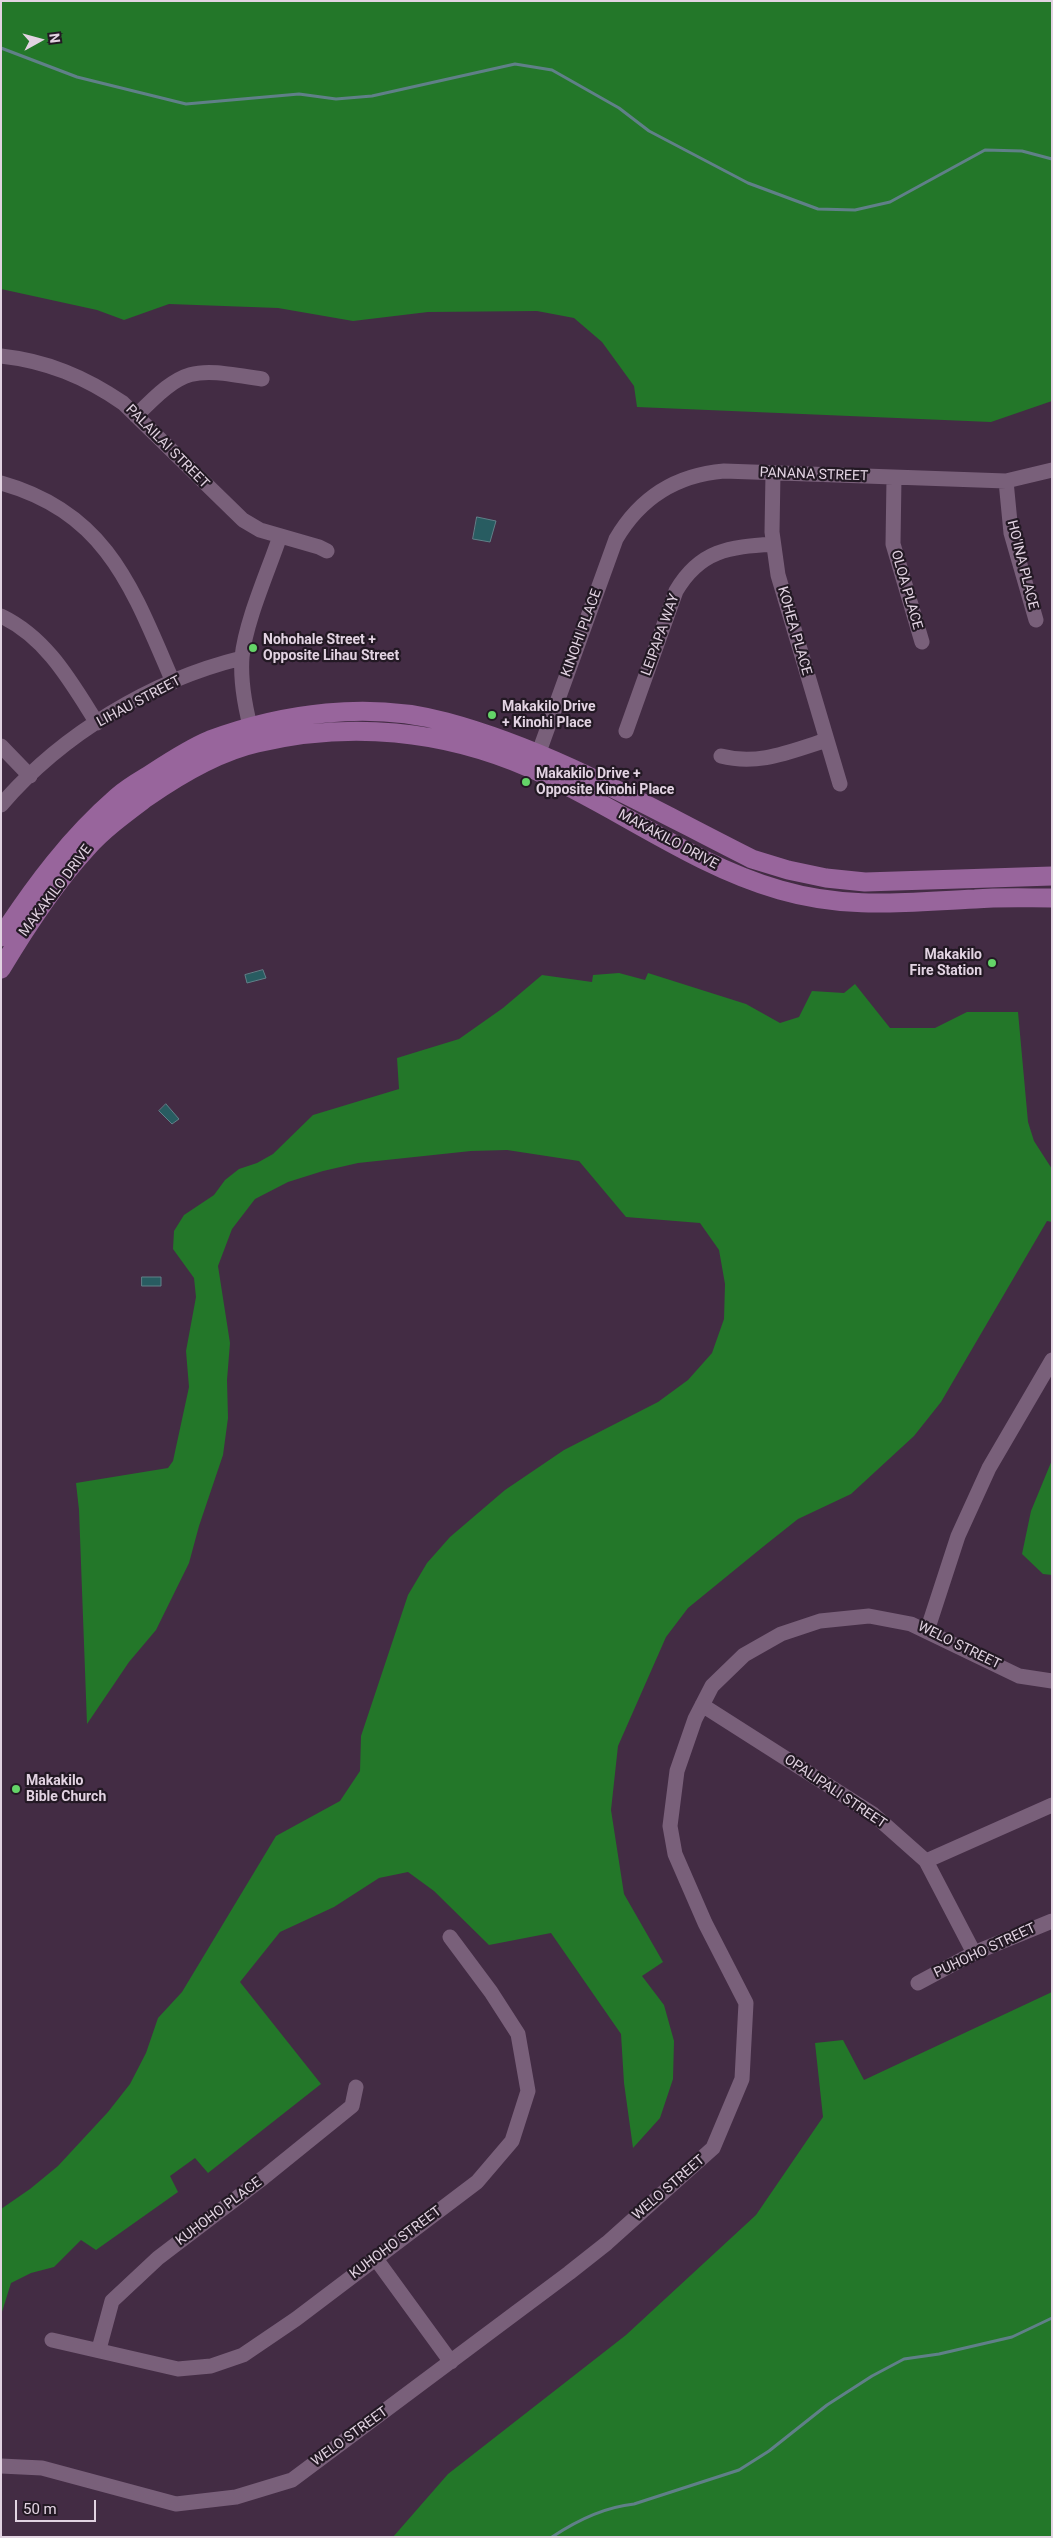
<!DOCTYPE html>
<style>
body{margin:0}
#map{position:relative;width:1053px;height:2538px;overflow:hidden;background:#432c44;font-family:Roboto,sans-serif}
canvas{display:block}
.frame{position:absolute;inset:0;border:2px solid #e2d3e2;pointer-events:none}
.north{position:absolute;left:15px;top:15px;width:50px;height:50px;-webkit-text-stroke:4px #231924;paint-order:stroke;rotate:83deg;font-size:14px;font-weight:700;line-height:20px;text-align:center;color:#e2d3e2}
.north::after{content:'';display:block;margin:auto;width:18px;height:22px;background:#e2d3e2;clip-path:polygon(50% 0,100% 100%,50% 72%,0 100%)}
.scale{position:absolute;left:15px;top:2500px;width:81px;height:22px;box-sizing:border-box;border:2px solid #e2d3e2;border-top:0;padding-left:6px;font-size:15px;line-height:18px;white-space:nowrap;color:#e2d3e2;-webkit-text-stroke:4px #231924;paint-order:stroke}
</style>
<div id="map">
<canvas width="1053" height="2538"></canvas>
<div class="frame"></div>
<div class="north">N</div>
<div class="scale">50 m</div>
</div>
<script>
const ctx = document.querySelector('canvas').getContext('2d');
ctx.lineJoin = 'round';
function fill(path, color) {
  ctx.fillStyle = color;
  ctx.fill(path, 'evenodd');
}
function trace(path, color, width, dash) {
  ctx.strokeStyle = color;
  ctx.lineWidth = width;
  ctx.lineCap = dash ? 'butt' : 'round';
  ctx.setLineDash(dash || []);
  ctx.stroke(path);
}
function write(font, color, halo, rows, align = 'center') {
  ctx.font = font + ' Roboto,sans-serif';
  ctx.lineWidth = 4.5;
  ctx.setLineDash([]);
  ctx.textBaseline = 'middle';
  ctx.strokeStyle = halo;
  ctx.fillStyle = color;
  for (const [text, x, y, turn = 0] of rows) {
    ctx.save();
    ctx.translate(x, y);
    ctx.rotate((+turn || 0) * Math.PI / 180);
    ctx.textAlign = isNaN(turn) ? turn : align;
    if (halo) ctx.strokeText(text, 0, 0);
    ctx.fillText(text, 0, 0);
    ctx.restore();
  }
}
fill(new Path2D(`
 M1,1H1052V401L991,422L637,407L634,386L602,342L574,318L537,311L428,312L353,321L278,308L169,304L124,320L97,310L1,289Z
 M619,973L645,980L648,973L746,1004L780,1023L799,1017L812,991L844,993L855,984L890,1028H935L967,1012H1018L1028,1122L1034,1141L1052,1169V1222L1047,1221L941,1402L914,1436L851,1494L798,1519L764,1546L688,1608L666,1637L618,1746L611,1810L624,1894L663,1962L642,1976L664,2005L674,2041L673,2079L660,2118L633,2148L624,2083L621,2034L551,1933L489,1945L434,1891L408,1872L379,1878L334,1907L280,1932L240,1982L321,2084L208,2173L195,2158L170,2176L178,2192L96,2250L81,2240L54,2267L31,2273L11,2283L1,2315V2209L30,2189L58,2166L108,2112L130,2084L146,2053L158,2018L182,1992L276,1836L340,1801L360,1771L361,1736L408,1595L427,1563L450,1537L505,1490L564,1450L658,1402L688,1380L712,1353L724,1319L725,1284L719,1250L700,1223L626,1217L579,1161L507,1150L471,1151L358,1163L323,1171L288,1182L255,1199L232,1229L218,1266L230,1343L227,1380L228,1418L223,1455L199,1526L189,1563L156,1630L129,1662L87,1724L79,1510L76,1483L168,1468L173,1461L189,1387L186,1351L196,1297L194,1278L173,1249L174,1231L184,1215L214,1195L225,1180L239,1169L257,1163L273,1154L313,1115L399,1089L397,1058L459,1039L503,1008L542,975L592,982L593,975Z
 M1052,1460V1575L1043,1574L1022,1554L1031,1511Z
 M1052,1992V2537H393L448,2474L626,2335L756,2215L823,2117L815,2043L843,2040L864,2080Z`), '#237729');
const water = new Path2D(`
 M477,517L496,521L490,542L473,539Z
 M263,970L266,978L247,983L245,975Z
 M166,1104L179,1119L172,1124L159,1111Z
 M142,1277H161V1286H142Z`);
fill(water, '#285c61');
trace(water, '#608088', 1);
trace(new Path2D(`
 M1,48L77,77L186,104L299,94L336,99L372,96L515,64L552,70L619,108L649,131L748,183L818,209L855,210L890,202L985,150L1022,151L1052,159
 M552,2537C576,2521 606,2507 634,2504L739,2470L769,2451L827,2405L872,2376L904,2359L939,2354L1012,2337L1052,2318`), '#608088', 3);
trace(new Path2D(`
 M1,356C47,361 85,377 123,403L243,520L260,530L319,547L327,551
 M136,416C186,365 193,368 262,379
 M773,473L772,532L778,575L840,784
 M894,478L893,544L922,642
 M1006,481L1011,533L1036,620
 M1,483C108,513 133,590 173,682
 M1,616C47,638 71,682 97,723
 M626,731L676,591C700,550 729,547 773,544
 M253,737C246,712 240,684 242,657C246,620 268,572 280,536
 M1,746L30,776
 M721,756C759,766 791,751 827,740
 M535,763L616,539C640,498 676,475 724,471L1006,481L1052,470
 M1,805C62,734 152,680 242,658
 M927,1631L958,1536L989,1468L1052,1360
 M702,1705L873,1814L926,1861L974,1953
 M926,1861L1052,1805
 M918,1983L974,1953L1052,1921
 M376,2259L451,2362
 M52,2340L178,2369L211,2366L243,2355L296,2319L477,2182L512,2141L528,2091L518,2034L491,1992L450,1937
 M99,2349L112,2301L158,2258L263,2178L352,2106L356,2087
 M1,2466L42,2468L176,2504L236,2497L292,2480L569,2273L607,2243L713,2148L742,2079L746,2003L705,1923L675,1854L670,1826L677,1771L695,1719L712,1686L744,1655L781,1634L820,1621L869,1616L911,1624L1019,1676L1052,1681`), '#79607a', 15);
trace(new Path2D(`
 M1,937C35,885 70,838 117,797C126,789 136,783 146,777C166,764 188,749 210,740C283,713 369,701 446,722C554,751 652,809 752,859L788,870L826,878L865,882L1052,876
 M1,969C26,927 54,884 87,848C104,829 126,813 146,798C179,775 217,752 257,743C349,721 443,730 530,768C613,804 692,865 780,890C849,910 906,902 975,899C1000,897 1026,898 1052,898`), '#98659c', 19);
for (const [x, y, r, color] of [
 [253,648,5,"#64d468"],
 [492,715,5,"#64d468"],
 [526,782,5,"#64d468"],
 [992,963,5,"#64d468"],
 [16,1789,5,"#64d468"]
]) {
  const dot = new Path2D();
  dot.arc(x, y, r, 0, 2 * Math.PI);
  ctx.fillStyle = color;
  ctx.fill(dot);
  trace(dot, '#231924', 2);
}
write('14px', '#e2d3e2', '#231924', [
 ["PALAILAI STREET",167,447,45],
 ["PANANA STREET",814,475,2],
 ["HO'INA PLACE",1022,565,76],
 ["OLOA PLACE",906,590,74],
 ["KOHEA PLACE",794,631,74],
 ["KINOHI PLACE",582,633,-70],
 ["LEIPAPA WAY",661,635,-70],
 ["LIHAU STREET",139,702,-28],
 ["MAKAKILO DRIVE",668,840,28],
 ["MAKAKILO DRIVE",56,891,-53],
 ["WELO STREET",959,1646,26],
 ["OPALIPALI STREET",835,1792,34],
 ["PUHOHO STREET",985,1951,-25],
 ["WELO STREET",669,2188,-41],
 ["KUHOHO PLACE",219,2212,-37],
 ["KUHOHO STREET",396,2243,-37],
 ["WELO STREET",350,2437,-36]
]);
write('bold 14px', '#e2d3e2', '#231924', [
 ["Nohohale Street +",263,640],
 ["Opposite Lihau Street",263,656],
 ["Makakilo Drive",502,707],
 ["+ Kinohi Place",502,723],
 ["Makakilo Drive +",536,774],
 ["Opposite Kinohi Place",536,790],
 ["Makakilo",982,955,"right"],
 ["Fire Station",982,971,"right"],
 ["Makakilo",26,1781],
 ["Bible Church",26,1797]
], 'left');
</script>
